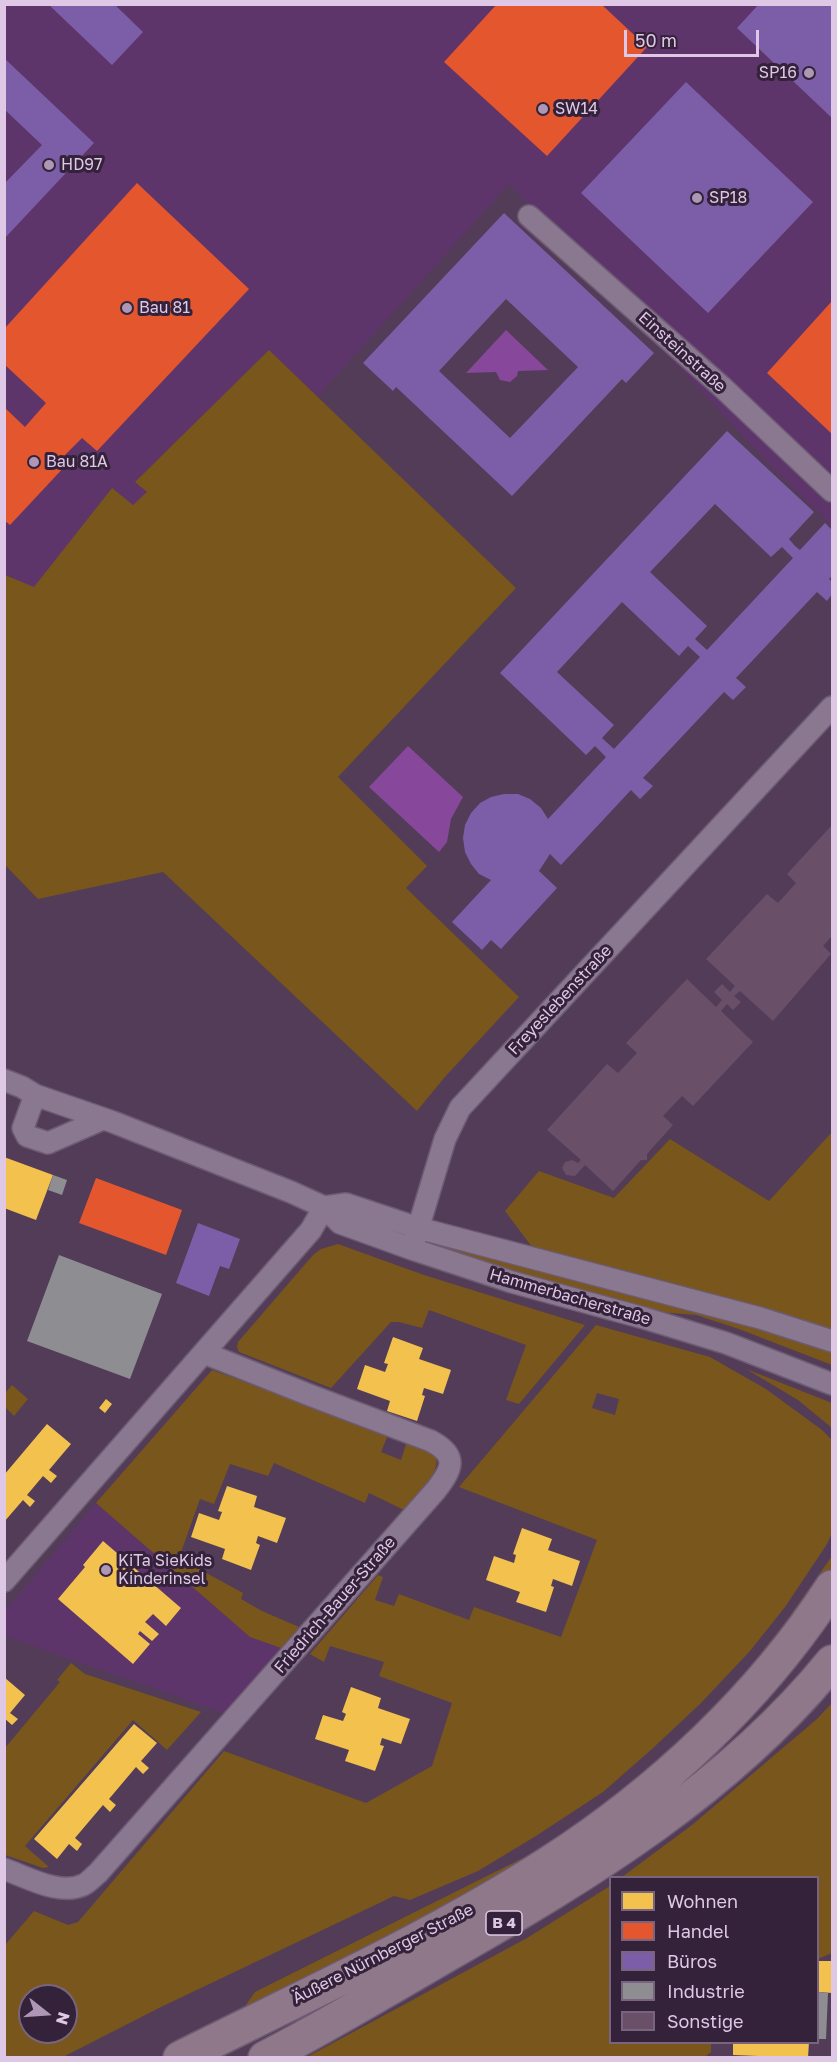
<!DOCTYPE html>
<meta charset="utf-8">
<style>
body{margin:0}
#map{position:relative;width:837px;height:2062px;overflow:hidden;background:#523c58;font-family:"Golos Text",sans-serif}
canvas{display:block}
.frame{position:absolute;inset:0;border:6px solid #dfc8e6;pointer-events:none}
.legend{position:absolute;left:609px;top:1876px;width:210px;height:168px;box-sizing:border-box;background:#332239;border:2px solid #78647e;margin:0;padding:8px 10px;list-style:none;font-size:18px;color:#dfc8e6}
.legend li{display:flex;align-items:center;gap:12px;height:30px}
.legend b{width:30px;border:2px solid #78647e}
.north{position:absolute;left:18px;top:1984px;width:60px;height:60px;box-sizing:border-box;background:#332239;border:2px solid #78647e;border-radius:50%;rotate:107deg;font-size:16px;font-weight:700;line-height:24px;text-align:center;color:#dfc8e6}
.north::after{content:'';display:block;margin:auto;width:21px;height:27px;background:#ae97b4;clip-path:polygon(50% 0,100% 100%,50% 72%,0 100%)}
.scale{position:absolute;left:624px;top:30px;width:135px;height:27px;box-sizing:border-box;border:3px solid #dfc8e6;border-top:0;padding-left:8px;font-size:18px;line-height:21px;white-space:nowrap;color:#dfc8e6;-webkit-text-stroke:4px #332239;paint-order:stroke}
</style>
<div id="map">
<canvas width="837" height="2062"></canvas>
<div class="frame"></div>
<ul class="legend">
<li><b style="height:16px;background:#f2c14e"></b>Wohnen</li>
<li><b style="height:16px;background:#e4572e"></b>Handel</li>
<li><b style="height:16px;background:#7b5ea7"></b>Büros</li>
<li><b style="height:16px;background:#8d8d92"></b>Industrie</li>
<li><b style="height:16px;background:#6a4f69"></b>Sonstige</li>
</ul>
<div class="north">N</div>
<div class="scale">50 m</div>
</div>
<script>
const ctx = document.querySelector('canvas').getContext('2d');
ctx.lineJoin = 'round';
function fill(path, color) {
  ctx.fillStyle = color;
  ctx.fill(path, 'evenodd');
}
function trace(path, color, width, dash) {
  ctx.strokeStyle = color;
  ctx.lineWidth = width;
  ctx.lineCap = dash ? 'butt' : 'round';
  ctx.setLineDash(dash || []);
  ctx.stroke(path);
}
function write(font, color, halo, rows, align = 'center') {
  ctx.font = font + ' "Golos Text",sans-serif';
  ctx.lineWidth = 6;
  ctx.setLineDash([]);
  ctx.textBaseline = 'middle';
  ctx.strokeStyle = halo;
  ctx.fillStyle = color;
  for (const [text, x, y, turn = 0] of rows) {
    ctx.save();
    ctx.translate(x, y);
    ctx.rotate((+turn || 0) * Math.PI / 180);
    ctx.textAlign = isNaN(turn) ? turn : align;
    if (halo) ctx.strokeText(text, 0, 0);
    ctx.fillText(text, 0, 0);
    ctx.restore();
  }
}
fill(new Path2D(`
 M5,5H832V526L767,462L509,184L318,396L269,350L135,481L147,492L133,506L112,488L34,588L5,574Z
 M96,1503L250,1637L281,1648L223,1713L5,1636V1611Z`), '#5e356a');
fill(new Path2D(`
 M269,350L516,588L338,777L427,866L406,888L519,997L444,1078L417,1111L163,872L38,899L5,865V575L34,587L112,488L133,505L147,492L135,482Z
 M832,1132V1332L535,1251L505,1211L539,1171L614,1198L670,1139L769,1201Z
 M441,1243L744,1323L832,1351V1365L739,1329L696,1315L659,1312L641,1308L454,1255L439,1248Z
 M338,1244L424,1275L585,1325L519,1404L506,1400L526,1345L429,1310L422,1328L399,1322H391L331,1388L239,1352L237,1347L238,1342L313,1255L321,1249Z
 M596,1325L710,1357L766,1389L822,1430L832,1440V1533L827,1544L785,1607L750,1651L700,1704L652,1749L603,1792L536,1836L478,1871L410,1900L394,1896L161,2007L63,2057H5V1945L34,1911L68,1925L78,1922L224,1751L366,1803L432,1766L452,1703L379,1676L384,1662L330,1646L324,1662L310,1654L378,1575L383,1577L375,1600L394,1606L399,1594L469,1620L474,1607L561,1637L597,1540L459,1487ZM597,1393L619,1399L615,1415L592,1408ZM30,1996H66V2032H30Z
 M746,1369L832,1403V1428L798,1400Z
 M212,1370L388,1435L381,1452L401,1460L407,1441L436,1455C441,1475 416,1495 404,1510L369,1493L365,1503L274,1463L268,1476L230,1464L214,1504L200,1499L179,1558L243,1593L241,1599L262,1611L299,1627L281,1648L250,1637L96,1503Z
 M12,1385L28,1399L14,1416L5,1407V1393Z
 M832,1556V1568L814,1596L711,1720L555,1847L236,2019L255,1992L545,1847L611,1801L668,1753L708,1715L746,1672L785,1623Z
 M71,1663L85,1674L201,1712L167,1750L133,1720L25,1846L49,1867L43,1868L5,1855V1748L60,1682L57,1680Z
 M832,1703V1953L818,1959V1878L622,1877L692,1825L817,1719Z
 M610,1886V2042L711,2043V2052L705,2057H307L527,1938Z`), '#79561b');
fill(new Path2D(`
 M506,330L548,370L518,371L517,376L510,382L500,380L496,372L466,373Z
 M408,746L463,797L451,819L447,842L439,852L369,787Z`), '#87479a');
fill(new Path2D(`
 M4,1157L53,1175L36,1220L4,1208Z
 M393,1337L423,1348L419,1359L451,1370L443,1394L424,1388L422,1395L425,1396L417,1421L387,1411L390,1401L357,1389L365,1365L385,1372L388,1364L384,1363Z
 M106,1399L112,1404L105,1413L99,1408Z
 M47,1424L71,1444L49,1470L57,1476L51,1483L43,1476L27,1495L35,1501L30,1507L23,1500L4,1522V1475Z
 M227,1486L257,1496L254,1507L286,1518L277,1543L258,1536L256,1543L260,1545L251,1570L222,1559L225,1549L191,1537L199,1513L219,1520L222,1512L218,1511Z
 M522,1528L552,1539L548,1550L580,1561L572,1586L553,1579L551,1586L554,1587L546,1612L516,1602L520,1592L486,1580L494,1556L514,1563L516,1555L513,1554Z
 M103,1541L181,1608L166,1626L153,1614L145,1622L159,1634L152,1641L140,1631L138,1634L150,1644L133,1664L58,1599L85,1567L83,1565Z
 M4,1677L25,1695L10,1713L18,1719L12,1725L4,1718Z
 M351,1687L381,1698L378,1708L410,1719L401,1744L382,1738L380,1745L384,1746L375,1771L345,1761L349,1750L315,1739L323,1715L343,1721L346,1714L342,1712Z
 M134,1724L157,1743L141,1761L149,1768L143,1774L136,1767L109,1799L116,1805L110,1812L103,1805L75,1838L82,1844L77,1851L69,1844L57,1859L34,1839Z
 M818,1961H832V1993L818,1992Z
 M733,2042H809L808,2058L733,2055Z`), '#f2c14e');
fill(new Path2D(`
 M497,4H601L647,47L547,156L444,62Z
 M137,183L249,289L97,451L82,438L61,459L67,464L10,525L4,520V407L25,427L46,403L5,365V328Z
 M832,301V434L767,373Z
 M96,1178L182,1210L166,1255L79,1223Z`), '#e4572e');
fill(new Path2D(`
 M48,4H114L143,32L112,65Z
 M759,4H832V118L737,28Z
 M4,58L94,143L4,239V184L42,145L4,109Z
 M686,82L813,202L708,313L581,193Z
 M504,213L654,353L626,383L622,379L512,496L396,387L393,391L363,363ZM506,299L578,367L510,438L439,371Z
 M727,431L814,512L789,539L795,546L800,550L825,523L832,530V576L829,579L832,582V594L827,601L817,592L736,678L746,687L733,700L724,692L643,778L653,786L640,799L631,790L561,865L550,854L539,871L557,888L501,949L491,940L482,950L452,922L491,880L479,874L471,864L465,852L463,838L465,825L471,813L480,803L491,797L504,794H518L530,799L541,808L548,819L606,757L595,746L586,755L500,673ZM715,504L771,557L782,547L793,558L707,650L695,639L707,626L650,572ZM622,602L679,656L688,646L700,657L614,749L602,738L614,725L557,672Z
 M198,1223L240,1239L229,1269L220,1266L209,1296L176,1283Z`), '#7b5ea7');
fill(new Path2D(`
 M53,1175L67,1180L62,1195L48,1190Z
 M59,1255L162,1294L130,1379L27,1341Z
 M818,1992L828,1993L826,2039H818Z`), '#8d8d92');
fill(new Path2D(`
 M832,825V936L823,946L831,954L773,1021L740,991L734,996L741,1002L733,1010L727,1004L721,1011L753,1042L693,1106L682,1096L663,1116L673,1125L647,1154V1160H641L613,1191L585,1165L575,1176L566,1175L562,1168L565,1162L572,1160L578,1163L581,1160L547,1130L607,1064L618,1073L637,1053L626,1043L687,979L716,1007L722,1000L714,992L722,984L730,992L735,986L706,959L767,894L778,903L796,883L787,874Z`), '#6a4f69');
const minor = new Path2D(`
 M529,216L721,386L832,491
 M4,1080L22,1087L35,1095L113,1122L291,1192L324,1207L340,1223L412,1249L512,1282L644,1318L726,1343L832,1384
 M35,1095L23,1128L27,1136L48,1143L103,1119
 M324,1207L346,1204L418,1228L760,1318L832,1341
 M412,1249L445,1139L460,1108L832,707
 M4,1581L311,1230L324,1207
 M4,1869C27,1877 59,1896 83,1885C88,1883 93,1877 98,1873L436,1490C452,1469 459,1456 431,1441L312,1396L204,1353`);
const trunk = new Path2D(`
 M180,2058C304,1996 432,1938 549,1863C659,1792 761,1697 832,1587
 M265,2058C327,2026 387,1990 447,1955C588,1874 729,1789 832,1662`);
trace(minor, '#6d5b73', 24);
trace(trunk, '#6d5b73', 36);
trace(minor, '#89788f', 21);
trace(trunk, '#90788b', 33);
for (const [x, y, r, color] of [
 [809,73,6,"#ae97b4"],
 [543,109,6,"#ae97b4"],
 [49,165,6,"#ae97b4"],
 [697,198,6,"#ae97b4"],
 [127,308,6,"#ae97b4"],
 [34,462,6,"#ae97b4"],
 [106,1570,6,"#ae97b4"]
]) {
  const dot = new Path2D();
  dot.arc(x, y, r, 0, 2 * Math.PI);
  ctx.fillStyle = color;
  ctx.fill(dot);
  trace(dot, '#332239', 2);
}
for (const [x, y, w] of [
 [504,1923,36]
]) {
  const box = new Path2D();
  box.roundRect(x - w / 2, y - 12, w, 24, 4.5);
  ctx.fillStyle = '#332239';
  ctx.fill(box);
  trace(box, '#dfc8e6', 1.5);
}
write('bold 15px', '#dfc8e6', null, [
 ["B 4",504,1923]
]);
write('16px', '#dfc8e6', '#332239', [
 ["SP16",797,73,"right"],
 ["SW14",555,109],
 ["HD97",61,165],
 ["SP18",709,198],
 ["Bau 81",139,308],
 ["Bau 81A",46,462],
 ["KiTa SieKids",118,1561],
 ["Kinderinsel",118,1579]
], 'left');
write('16px', '#dfc8e6', '#332239', [
 ["Einsteinstraße",682,352,42],
 ["Freyeslebenstraße",560,1000,-47],
 ["Hammerbacherstraße",570,1297,16],
 ["Friedrich-Bauer-Straße",335,1605,-49],
 ["Äußere Nürnberger Straße",383,1954,-27]
]);
</script>
